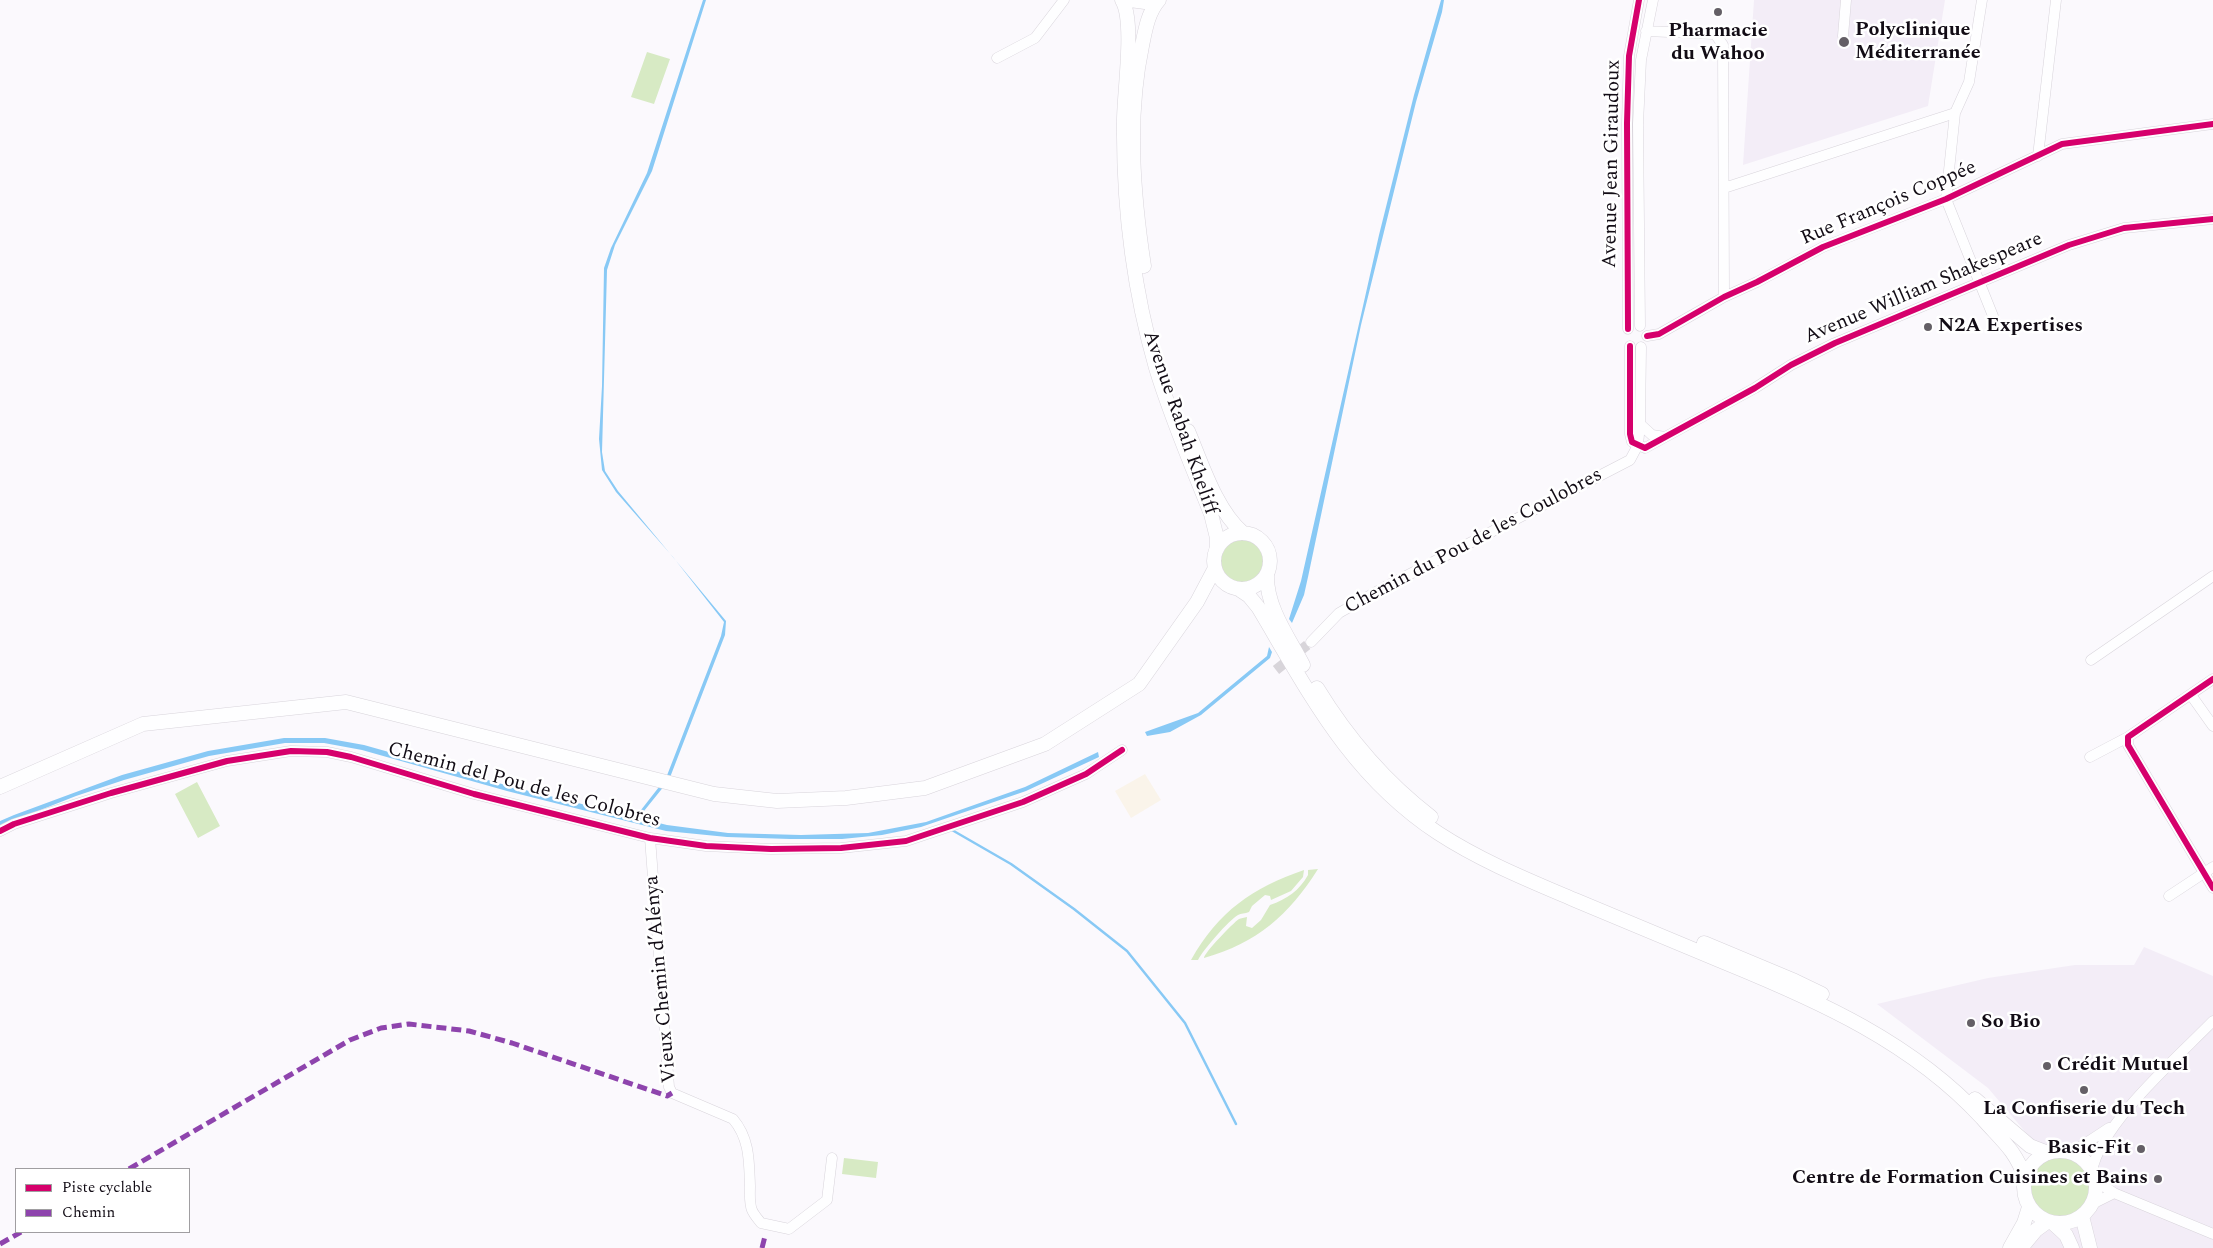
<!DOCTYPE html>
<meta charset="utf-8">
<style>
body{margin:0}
#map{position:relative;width:2213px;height:1248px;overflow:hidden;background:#fbf9fd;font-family:Spectral,serif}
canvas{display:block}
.legend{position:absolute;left:15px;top:1168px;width:175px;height:65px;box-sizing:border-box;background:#fff;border:1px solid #a09ea1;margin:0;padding:6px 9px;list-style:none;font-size:15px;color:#120c15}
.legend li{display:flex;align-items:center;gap:10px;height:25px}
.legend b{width:25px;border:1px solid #a09ea1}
</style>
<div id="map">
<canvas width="2213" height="1248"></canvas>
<ul class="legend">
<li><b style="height:6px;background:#d6006c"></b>Piste cyclable</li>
<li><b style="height:6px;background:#8e44ad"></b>Chemin</li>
</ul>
</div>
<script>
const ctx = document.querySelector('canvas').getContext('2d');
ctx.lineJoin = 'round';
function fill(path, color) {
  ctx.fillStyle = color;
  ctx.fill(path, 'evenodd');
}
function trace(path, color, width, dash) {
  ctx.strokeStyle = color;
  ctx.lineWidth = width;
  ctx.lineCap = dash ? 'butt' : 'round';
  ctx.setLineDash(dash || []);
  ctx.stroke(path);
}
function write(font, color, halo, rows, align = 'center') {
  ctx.font = font + ' Spectral,serif';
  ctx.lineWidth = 5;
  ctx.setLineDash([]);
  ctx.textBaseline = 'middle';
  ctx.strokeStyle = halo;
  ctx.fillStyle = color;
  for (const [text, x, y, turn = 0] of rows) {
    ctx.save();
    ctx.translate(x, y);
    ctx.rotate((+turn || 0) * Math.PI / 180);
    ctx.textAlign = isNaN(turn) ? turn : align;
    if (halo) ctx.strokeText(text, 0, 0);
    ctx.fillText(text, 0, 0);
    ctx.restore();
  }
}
fill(new Path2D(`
 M1754,0H1945L1928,106L1743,165Z
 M2144,947L2213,976V1248H2023L2034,1232L2062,1175L1988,1088L1877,1004L1988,978L2075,965H2134Z`), '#f3edf7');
fill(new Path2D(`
 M1145,774L1161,800L1131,818L1115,791Z`), '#faf4ea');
fill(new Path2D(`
 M647,52L670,59L654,104L631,97Z
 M1221 561a21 21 0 1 1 42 0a21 21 0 1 1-42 0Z
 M197,782L220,826L198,838L175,794Z
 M1318,869C1289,915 1257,943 1204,958C1204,953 1233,923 1239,919C1241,918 1244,918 1247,917L1246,926L1252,928L1261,920L1270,905C1287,899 1299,891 1308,875V870Z
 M1304,870L1303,877L1291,891L1271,900L1270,896L1265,895L1252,906L1249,912C1245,914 1241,913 1238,915C1229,920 1203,950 1198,960H1191C1219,911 1252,888 1304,870Z
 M2028 1187a31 31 0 1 1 62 0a31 31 0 1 1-62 0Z
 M844,1158L878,1162L876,1178L842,1174Z`), '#d7eac4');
fill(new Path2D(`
 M703,0H706L652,171L615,245L607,270L602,452L605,471L618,491L726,621L725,635L669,780L644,811L641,810L666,778L721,636L724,622L673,557L616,492L602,470L599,439L602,386L604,268L611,248L647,173Z
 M1441,0H1444L1442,12L1416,102L1361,325L1308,577L1304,595L1292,623L1289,619L1301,581L1379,235L1414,95Z
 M1269,647L1272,652L1270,658L1201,715L1170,732L1147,736L1145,732L1198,713L1267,656Z
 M284,738H325L364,745L509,786L667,825L728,833L801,835L868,833L926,822L1025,787L1098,752L1099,757L1026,791L921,827L882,835L842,839H790L727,837L666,831L507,791L362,750L324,743H285L209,756L124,780L76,796L0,826V821L14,815L122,775L208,751Z`), '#88c9f5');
trace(new Path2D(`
 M952,830L1011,864L1074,909L1127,951L1185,1023L1236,1124`), '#88c9f5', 2.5);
trace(new Path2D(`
 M1276,670L1311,642`), '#d8d5da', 10, [10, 5]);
const street = new Path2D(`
 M1982,0L1969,82L1955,113L1946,199L1995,321
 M1646,31L1715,34L1723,45L1724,297
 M1843,36L1846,0
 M997,58L1035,38L1064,0
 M2038,156L2056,0
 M1724,188L1955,113
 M1640,326L1638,124L1641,60L1653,0
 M1628,329L1627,123L1629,56L1639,0
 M1647,336L1659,334L1724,297L1757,282L1823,247L1946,199L2062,144L2213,124
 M1630,346V434L1632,442L1645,448L1755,388L1791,365L1835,343L2069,245L2124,228L2213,219
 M1640,424L1652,435L1665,437
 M1311,642L1339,613L1383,588L1630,460L1638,445L1640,424L1641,347
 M2091,660L2213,576
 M2191,695L2213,726
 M2128,737V745L2213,888
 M2090,757L2128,737L2213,679
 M0,831L14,824L111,793L227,761L291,751L327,752L351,757L474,794L650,838L706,846L771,849L841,848L906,841L1023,802L1086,774L1122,750
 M650,838L669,1087L672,1093L733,1119C750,1139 749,1162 750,1186C750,1194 749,1203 752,1210C754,1215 758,1219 761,1223L789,1229L827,1200L832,1158
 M2169,896L2213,867
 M2071,1153L2109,1128
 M2092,1171C2101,1123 2178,1057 2213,1021
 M2096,1181L2114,1193L2213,1234
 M2092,1204L2114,1193`);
const secondary = new Path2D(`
 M1122,0C1135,21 1124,93 1124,120C1123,203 1133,288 1156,368C1171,418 1192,466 1211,514L1217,538V549
 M1130,0L1145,2L1154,0
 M1144,266C1133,194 1127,117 1142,46C1145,31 1148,12 1159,0
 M1188,431C1202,464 1216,510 1243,533
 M1214 561a28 28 0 1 1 56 0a28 28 0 1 1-56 0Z
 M1267,575C1266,607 1289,638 1303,665
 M1240,590L1249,596L1258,607C1310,694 1350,775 1438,833C1481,861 1528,880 1575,900C1626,921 1676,942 1726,963C1819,1001 1913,1043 1982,1118C2001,1140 2015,1149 2025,1178
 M1317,688C1347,737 1384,781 1431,817
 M0,787L143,724L346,702L714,794L777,801L846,798L925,788L1045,744L1139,684L1197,602L1215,568
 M1704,943L1795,981L1822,994
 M1975,1099L2030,1146L2048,1153
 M2024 1187a36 36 0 1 1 72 0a36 36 0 1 1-72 0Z
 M2082,1216L2090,1248
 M2053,1223L2066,1235L2072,1248
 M2010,1248L2024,1223L2029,1207
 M2021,1248L2036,1230L2047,1222`);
trace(street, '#d8d4db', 11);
trace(secondary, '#d8d4db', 15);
trace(street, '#fefeff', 10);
trace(secondary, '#fefeff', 14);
trace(new Path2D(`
 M129,1169L350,1040L381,1028L409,1024L469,1031L512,1043L667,1096L672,1093
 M0,1244L21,1232
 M762,1248L765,1236`), '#8e44ad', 5, [10, 5]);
trace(new Path2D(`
 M1628,329L1627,123L1629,56L1639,0
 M1647,336L1659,334L1724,297L1757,282L1823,247L1946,199L2062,144L2213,124
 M1630,346V434L1632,442L1645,448L1755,388L1791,365L1835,343L2069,245L2124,228L2213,219
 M2213,679L2128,737V745L2213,888
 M0,831L14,824L111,793L227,761L291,751L327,752L351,757L474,794L650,838L706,846L771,849L841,848L906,841L1023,802L1086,774L1122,750`), '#d6006c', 6);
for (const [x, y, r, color] of [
 [1718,12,5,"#645f66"],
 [1844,42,6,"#645f66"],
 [1928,327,5,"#645f66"],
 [1971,1023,5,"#645f66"],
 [2047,1066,5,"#645f66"],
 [2084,1090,5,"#645f66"],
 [2141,1149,5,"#645f66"],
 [2158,1179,5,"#645f66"]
]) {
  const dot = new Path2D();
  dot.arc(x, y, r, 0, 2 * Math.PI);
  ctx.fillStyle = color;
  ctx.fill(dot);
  trace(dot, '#fff', 2);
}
write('bold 20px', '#120c15', '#fff', [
 ["Polyclinique",1855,31],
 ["Méditerranée",1855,54],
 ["Pharmacie",1718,32,"center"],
 ["du Wahoo",1718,55,"center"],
 ["N2A Expertises",1938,327],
 ["So Bio",1981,1023],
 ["Crédit Mutuel",2057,1066],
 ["La Confiserie du Tech",2084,1110,"center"],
 ["Basic-Fit",2131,1149,"right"],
 ["Centre de Formation Cuisines et Bains",2148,1179,"right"]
], 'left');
write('20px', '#120c15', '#fff', [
 ["Avenue Jean Giraudoux",1613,164,-89],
 ["Rue François Coppée",1889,204,-23],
 ["Avenue William Shakespeare",1924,289,-23],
 ["Avenue Rabah Kheliff",1179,423,71],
 ["Chemin du Pou de les Coulobres",1474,542,-28],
 ["Chemin del Pou de les Colobres",524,786,15],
 ["Vieux Chemin d’Alénya",662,979,-95]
]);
</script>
